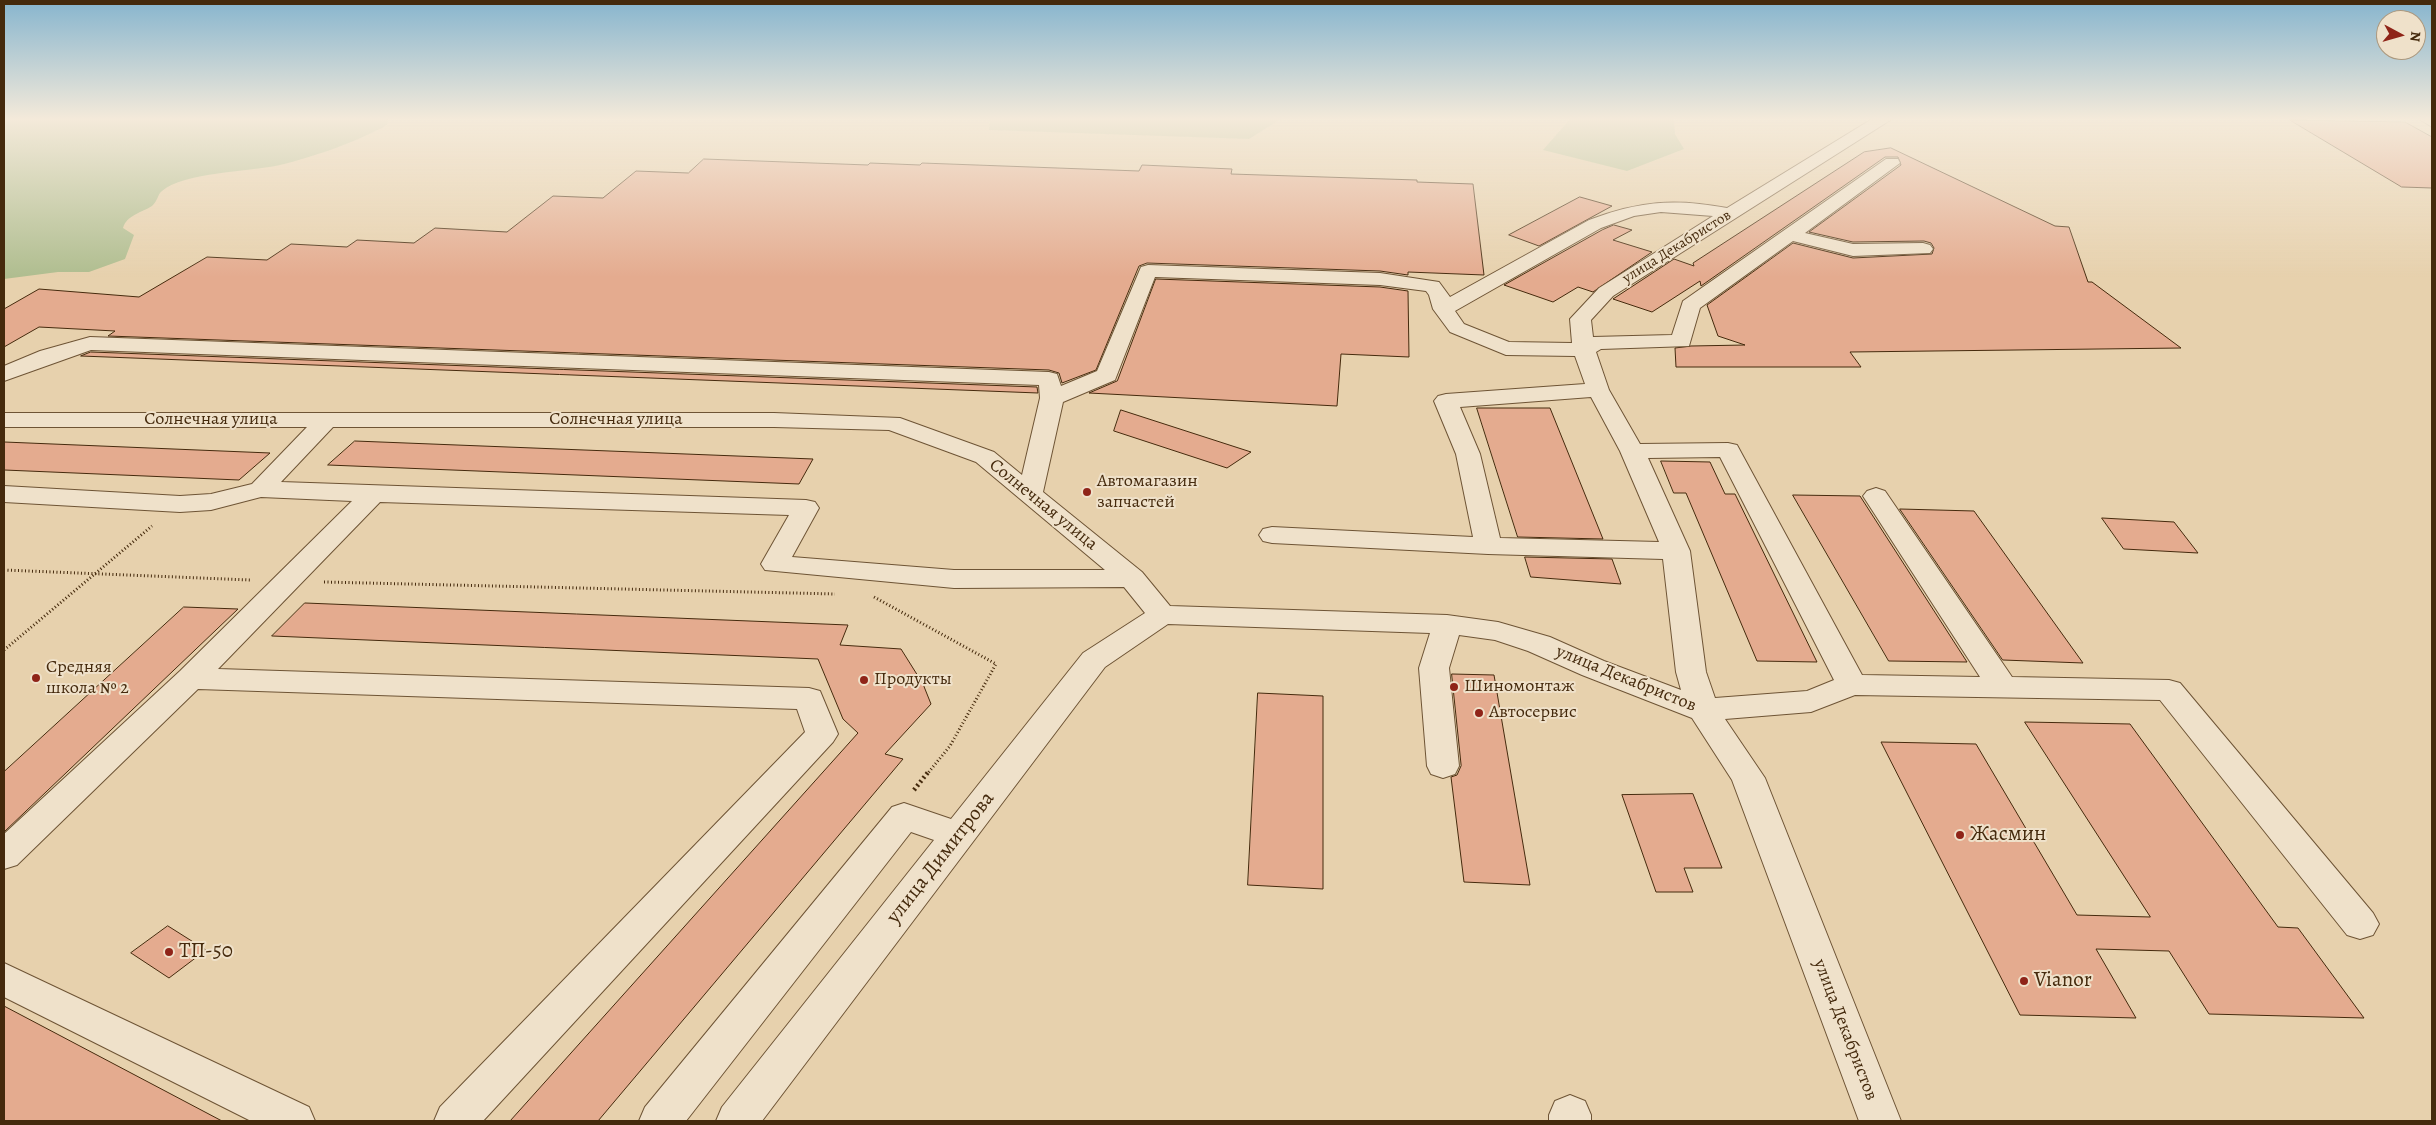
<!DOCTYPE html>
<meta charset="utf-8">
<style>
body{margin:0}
#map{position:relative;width:2436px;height:1125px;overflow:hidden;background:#e7d1ad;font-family:Alegreya,serif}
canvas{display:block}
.frame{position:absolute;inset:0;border:5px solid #452a0d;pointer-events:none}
.north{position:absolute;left:2376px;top:10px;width:50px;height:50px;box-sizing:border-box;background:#efe1ca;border:1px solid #ab987e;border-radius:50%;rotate:96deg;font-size:14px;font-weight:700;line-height:20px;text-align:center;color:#452a0d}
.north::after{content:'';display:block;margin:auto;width:18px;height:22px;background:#8f2418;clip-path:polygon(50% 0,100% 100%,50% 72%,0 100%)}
</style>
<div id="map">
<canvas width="2436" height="1125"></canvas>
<div class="frame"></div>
<div class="north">N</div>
</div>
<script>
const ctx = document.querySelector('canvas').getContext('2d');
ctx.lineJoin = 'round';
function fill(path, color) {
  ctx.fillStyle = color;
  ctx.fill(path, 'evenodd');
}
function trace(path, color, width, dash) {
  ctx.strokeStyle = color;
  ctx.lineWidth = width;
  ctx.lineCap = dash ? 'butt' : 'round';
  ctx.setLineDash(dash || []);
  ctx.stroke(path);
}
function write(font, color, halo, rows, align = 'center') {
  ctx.font = font + ' Alegreya,serif';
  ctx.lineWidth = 4;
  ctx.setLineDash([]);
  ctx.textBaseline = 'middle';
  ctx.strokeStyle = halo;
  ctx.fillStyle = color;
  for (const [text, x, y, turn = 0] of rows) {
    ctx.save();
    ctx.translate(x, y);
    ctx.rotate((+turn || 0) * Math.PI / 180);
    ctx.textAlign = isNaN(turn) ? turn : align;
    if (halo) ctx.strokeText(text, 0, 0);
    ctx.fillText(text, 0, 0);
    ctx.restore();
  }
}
fill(new Path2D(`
 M4,119H387L388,121L387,125C357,142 313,157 280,165C251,172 183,172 162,191C157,195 158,201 152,206C141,213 127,215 123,228L134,235L125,259L89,272H58L4,279Z
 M990,119H1281L1249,139L989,130Z
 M1570,119H1674L1675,134L1684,149L1627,171L1543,150Z`), '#afbd8f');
const building = new Path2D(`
 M2290,120L2405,122L2432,137V188L2402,187Z
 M1891,148L2055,226L2069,227L2088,282H2092L2181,348L1850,352L1861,367H1676L1675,348L1691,346L1745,345L1718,336L1707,305L1793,243L1853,258L1932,254L1934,248L1931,243L1924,241L1853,242L1809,232L1901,165L1898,157H1885L1701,286L1700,281L1652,312L1613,299L1674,259L1694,266L1693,263L1864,152Z
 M704,159L868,165L870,163L920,165L922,163L1139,171L1142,165L1232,169L1231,174L1417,180V182L1473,184L1484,275L1408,272V275L1380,271L1147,263L1139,266L1096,370L1062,383L1059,373L1049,370L108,336L115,331L39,327L4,347V309L39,289L139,297L207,257L267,260L291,244L347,247L357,240L414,243L435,228L507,232L553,196L603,198L636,171L688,173Z
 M1580,197L1612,206L1539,246L1509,235Z
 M1614,225L1632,230L1613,240L1652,252L1593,292L1578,287L1553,302L1504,285L1602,230Z
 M1156,279L1380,287L1408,291L1409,357L1341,354L1337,406L1089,393L1117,381Z
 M91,352L1037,387L1038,393L81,356Z
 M1477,408H1550L1603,539L1518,537Z
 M1121,410L1251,452L1227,468L1114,431Z
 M355,441L813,459L799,484L328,465Z
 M4,442L270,453L239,480L4,470Z
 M1661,461L1710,462L1725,494H1735L1817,662L1757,661L1686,493H1674Z
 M1793,495L1860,496L1967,662L1889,661Z
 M1900,509L1974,511L2083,663L2003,660Z
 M2102,518L2174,522L2198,553L2124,549Z
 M1525,557L1612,559L1621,584L1531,577Z
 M305,603L848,625L840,645L901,649L923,684L931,704L885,754L903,759L598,1121H510L858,733L843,719L818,659L272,636Z
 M184,607L238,609L4,832V772Z
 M1452,674L1494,675L1530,885L1464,882L1451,777L1457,775L1461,766Z
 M1258,693L1323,696V889L1248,885Z
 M2025,722L2130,724L2278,927L2298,928L2364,1018L2209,1014L2169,951L2096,949L2136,1018L2020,1015L1881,742L1976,744L2077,915L2150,917Z
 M1693,794L1722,868H1684L1693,892H1656L1622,795Z
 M168,926L206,950L169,978L131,953Z
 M4,1006L150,1083L222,1121H4Z`);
fill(building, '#e4ab8f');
trace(building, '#452a0d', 1);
const minor = new Path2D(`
 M1872,119H1892L1613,296L1591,320L1593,337L1672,335L1683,301L1886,159H1898L1900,163L1805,233L1853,244L1923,243L1930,245L1933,249L1930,253L1853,256L1793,241L1700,308L1689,346L1601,349L1596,352L1609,390L1640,444L1728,443L1737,445L1862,675L1980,677L1863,496L1867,491L1876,488L1885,491L2012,677L2169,680L2180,683L2373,913L2379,924L2373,935L2360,939L2347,935L2160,700L1855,695L1811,712L1725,719L1765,778L1901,1121H1859L1732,780L1692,718L1582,675L1528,651L1495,640L1459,635L1449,668L1459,766L1455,774L1443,778L1431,774L1427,766L1419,668L1430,633L1168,624L1105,667L762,1121H716L722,1107L934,840L911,832L686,1121H639L645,1107L892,807L904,803L951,819L1083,653L1145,613L1124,587L954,588L765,570L761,564L789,515L380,502L218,669L809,688L820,691L838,734L833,742L483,1121H434L440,1107L805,732L797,709L198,689L17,865L4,869V834L180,671L352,501L261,497L211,510L180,512L4,502V486L180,496L211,494L252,484L307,427H4V413H774L900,418L994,452L1022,475L1040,398L1039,385L91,350L4,381V366L40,351L90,337L1049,372L1057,374L1061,386L1097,371L1141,267L1148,265L1380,273L1439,282L1450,297L1589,220C1638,201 1675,198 1727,208ZM1661,212L1713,216L1599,288L1570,319L1572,343L1509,342L1464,324L1455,311L1601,228L1634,216ZM1155,277L1380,285L1426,291L1429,295L1433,309L1450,332L1506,355L1575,356L1585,384L1446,394L1438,396L1434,401L1456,454L1473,537L1272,527L1263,529L1259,535L1263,541L1272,543L1488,554L1663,559L1676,672L1681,690L1604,661L1550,637L1498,622L1447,615L1170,606L1142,572L1043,492L1063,402L1115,380ZM1591,397L1620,451L1659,542L1500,538L1480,454L1460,407ZM333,427H774L889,430L976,462L1105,570H954L792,557L819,508L815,502L806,500L281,482ZM1720,457L1834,680L1807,691L1715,698L1706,672L1690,551L1648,458Z
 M2419,119H2432V127Z
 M4,963L309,1107L315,1121H251L4,997Z
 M1570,1095L1585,1101L1591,1115V1121H1549V1115L1555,1101Z`);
trace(minor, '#6e5435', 2);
trace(new Path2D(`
 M4,570L250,580
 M324,582L835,594
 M874,597L996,664L950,746L928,773
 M4,650L152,526`), '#452a0d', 3, [1, 2.5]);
trace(new Path2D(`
 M914,790L929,771`), '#452a0d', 4.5, [2, 3]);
fill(minor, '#efe1ca');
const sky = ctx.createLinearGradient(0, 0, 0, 277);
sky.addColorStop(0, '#87b5ce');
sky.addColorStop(0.43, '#f4eada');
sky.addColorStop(1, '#f4eada00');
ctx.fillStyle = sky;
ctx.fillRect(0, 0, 2436, 277);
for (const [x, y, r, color] of [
 [1087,492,5,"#8f2418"],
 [36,678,5,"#8f2418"],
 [864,680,5,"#8f2418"],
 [1454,687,5,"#8f2418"],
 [1479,713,5,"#8f2418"],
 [1960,835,5,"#8f2418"],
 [169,952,5,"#8f2418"],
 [2024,981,5,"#8f2418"]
]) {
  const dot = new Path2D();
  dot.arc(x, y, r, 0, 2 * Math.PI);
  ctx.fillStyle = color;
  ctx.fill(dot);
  trace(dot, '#efe1ca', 2);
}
write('15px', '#452a0d', '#efe1ca', [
 ["улица Декабристов",1677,247,-32]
]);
write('18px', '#452a0d', '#efe1ca', [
 ["Солнечная улица",211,420],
 ["Солнечная улица",616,420],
 ["Солнечная улица",1043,505,39],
 ["улица Декабристов",1626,679,22],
 ["улица Декабристов",1845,1030,69]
]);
write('18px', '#452a0d', '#efe1ca', [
 ["Автомагазин",1097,482],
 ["запчастей",1097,503],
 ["Средняя",46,668],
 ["школа № 2",46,689],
 ["Продукты",874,680],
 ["Шиномонтаж",1464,687],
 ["Автосервис",1489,713]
], 'left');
write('21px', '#452a0d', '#efe1ca', [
 ["Жасмин",1970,835],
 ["ТП-50",179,952],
 ["Vianor",2034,981]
], 'left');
write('21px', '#452a0d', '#efe1ca', [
 ["улица Димитрова",941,858,-52]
]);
</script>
